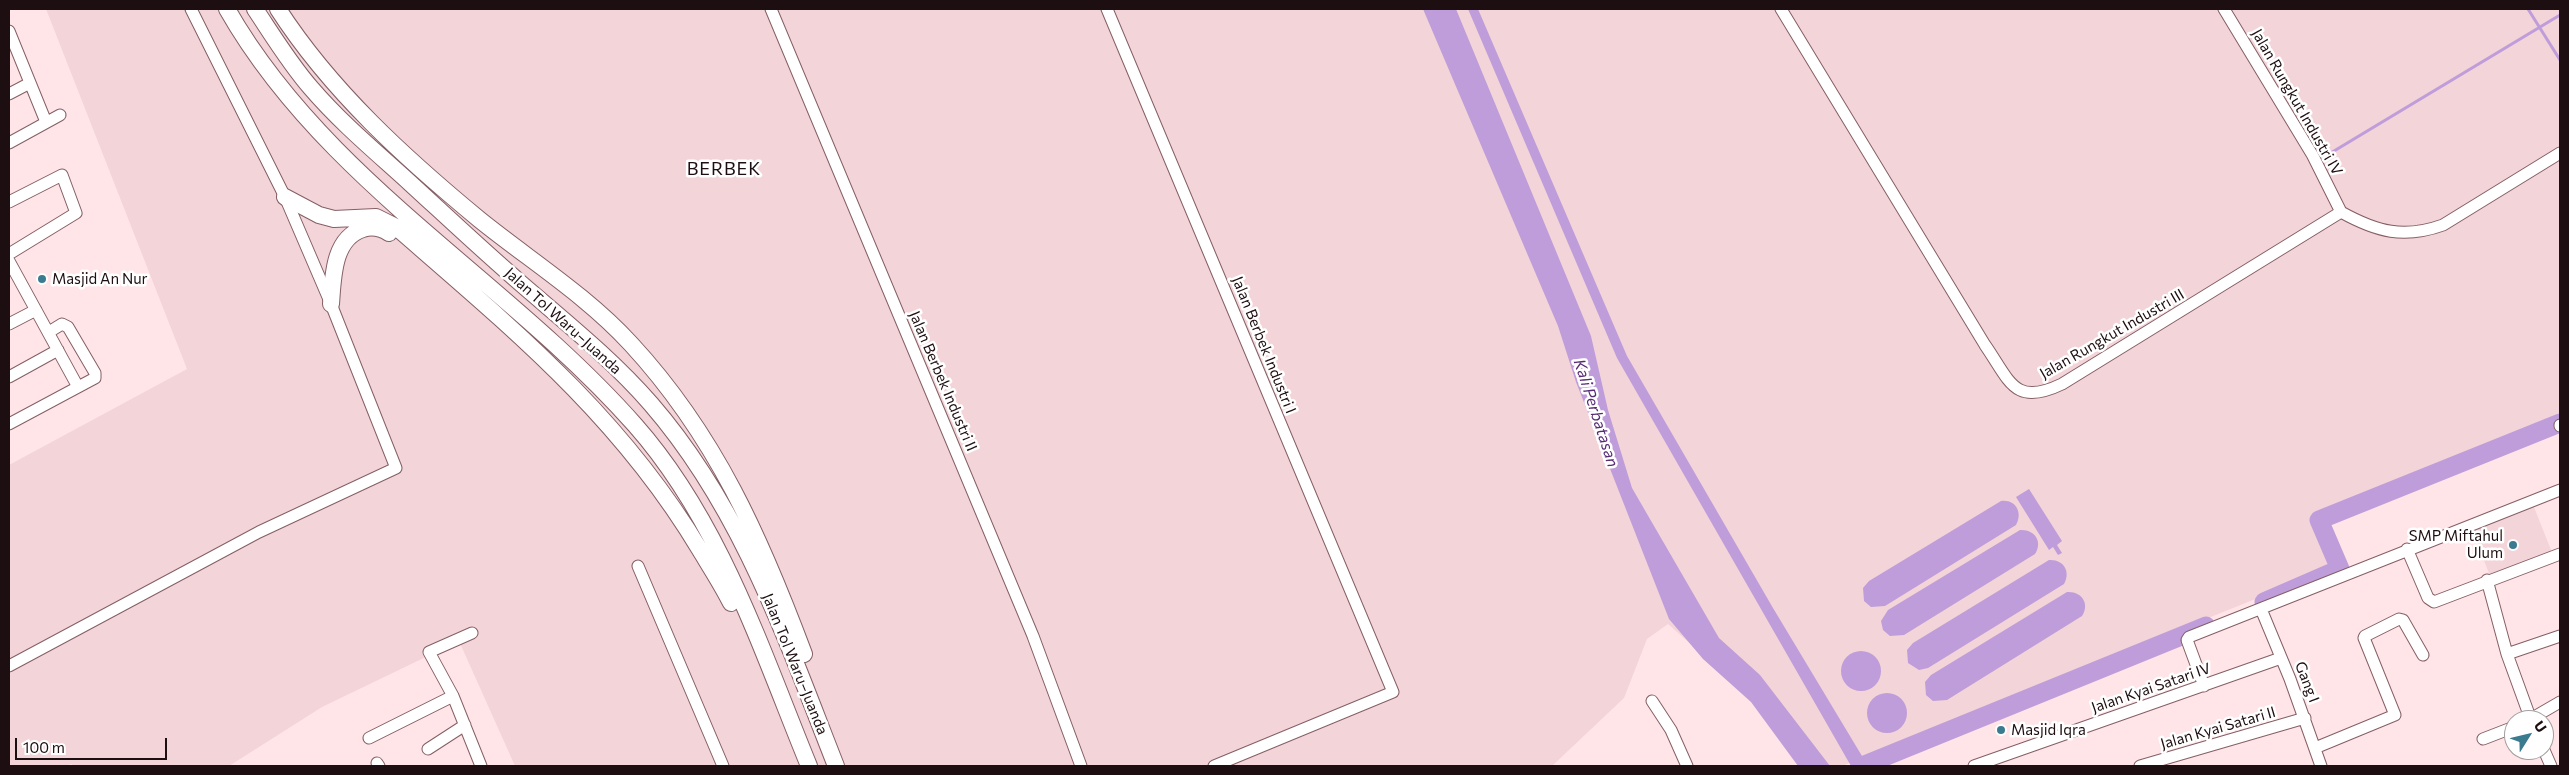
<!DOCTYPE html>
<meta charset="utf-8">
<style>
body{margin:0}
#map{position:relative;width:2569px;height:775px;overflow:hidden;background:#ffe5e8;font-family:Commissioner,sans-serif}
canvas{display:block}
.frame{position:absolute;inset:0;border:10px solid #1d0f11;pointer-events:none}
.north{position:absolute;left:2504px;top:710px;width:50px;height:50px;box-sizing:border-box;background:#fff;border:1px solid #a59fa0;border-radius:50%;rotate:54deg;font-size:14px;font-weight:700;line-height:20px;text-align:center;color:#1d0f11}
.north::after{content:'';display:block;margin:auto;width:18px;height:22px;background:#3b7b8f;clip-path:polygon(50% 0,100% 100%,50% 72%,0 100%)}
.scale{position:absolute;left:15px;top:738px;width:152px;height:22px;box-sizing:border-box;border:2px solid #1d0f11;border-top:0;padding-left:6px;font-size:15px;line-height:18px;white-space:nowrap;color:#1d0f11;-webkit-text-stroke:4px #fff;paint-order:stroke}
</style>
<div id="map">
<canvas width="2569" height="775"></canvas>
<div class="frame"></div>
<div class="north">U</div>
<div class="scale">100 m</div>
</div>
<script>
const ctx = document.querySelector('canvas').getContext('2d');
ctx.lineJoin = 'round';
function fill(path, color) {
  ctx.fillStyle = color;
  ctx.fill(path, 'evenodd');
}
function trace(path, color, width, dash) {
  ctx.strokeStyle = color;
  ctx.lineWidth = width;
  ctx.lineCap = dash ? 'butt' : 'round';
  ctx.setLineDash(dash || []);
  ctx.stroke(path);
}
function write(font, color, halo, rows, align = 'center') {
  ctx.font = font + ' Commissioner,sans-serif';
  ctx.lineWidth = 5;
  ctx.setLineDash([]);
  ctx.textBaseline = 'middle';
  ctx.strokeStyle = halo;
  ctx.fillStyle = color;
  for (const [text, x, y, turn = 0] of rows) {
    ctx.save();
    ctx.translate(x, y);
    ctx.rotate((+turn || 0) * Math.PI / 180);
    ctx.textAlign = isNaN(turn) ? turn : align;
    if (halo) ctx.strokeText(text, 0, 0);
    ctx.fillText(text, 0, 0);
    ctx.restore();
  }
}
fill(new Path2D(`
 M46,9H2560V420L2313,515L2337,566L1842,766H1828L1668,624L1647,639L1624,698L1552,766H515L459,641L322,707L229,766H74L71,764L65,766H9V465L187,369Z
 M2532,502L2553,555L2490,576L2471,527Z`), '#f3d4d8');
fill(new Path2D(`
 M1423,9H1456L1591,336L1608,410L1632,488L1719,638L1760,675L1830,766H1798L1751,702L1703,659L1669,619L1576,382L1558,326Z
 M1468,9H1478L1627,356L1773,608L1868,766H1851L1617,358Z
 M2029,489L2062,541L2057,545L2062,553L2058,555L2053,547L2049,550L2016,497Z
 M2001,501C2016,499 2023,513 2016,525L1885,606L1871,607L1864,601L1863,588L1869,581Z
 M2020,530C2035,529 2043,542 2035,554L1904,635L1890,636L1883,630L1881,621L1888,610Z
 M2049,560C2064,559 2071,572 2064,584L1928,668L1919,670L1908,663L1907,650L1913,643Z
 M2067,592C2082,591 2090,604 2082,616L1947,700L1933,701L1926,695L1925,682L1931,675Z
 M1841 671a20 20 0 1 1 40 0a20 20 0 1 1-40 0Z
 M1867 713a20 20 0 1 1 40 0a20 20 0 1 1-40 0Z`), '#bf9dda');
trace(new Path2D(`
 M2528,9L2560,60
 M2329,154L2560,15`), '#bf9dda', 3);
trace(new Path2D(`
 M2264,602L2340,569L2319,520L2560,423
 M1862,766L2206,626`), '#bf9dda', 19);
const minor = new Path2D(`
 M771,9L1033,636L1081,766
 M1107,9L1393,692L1214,766
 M1781,9L1985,345C2010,381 2014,407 2062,384L2341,212C2377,232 2404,239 2443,225L2560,153
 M2224,9L2313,156L2341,212
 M9,31L46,122
 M9,94L30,83
 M9,143L60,115
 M9,202L62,175L76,213L9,254
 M9,261L78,387
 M9,324L36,310
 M9,377L58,350
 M9,424L95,378V373L68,327L62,324L49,332
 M2560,425V426
 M2407,549L2428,598L2434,602L2560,554
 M638,566L723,766
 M2487,580L2507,654L2531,720
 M2261,609L2290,679L2321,766
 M2507,654L2560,636
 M9,666L259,532L396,468L331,304L285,197L191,9
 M2204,686L2187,640L2189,637C2313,589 2436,538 2560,490
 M453,696L429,652L472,633
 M1652,701L1671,730L1687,766
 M2529,720L2560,702
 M369,738L453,696L481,766
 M2483,739L2514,727
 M2315,748L2395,715L2364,638L2365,636L2399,619L2403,620L2423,655
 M428,749L465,725
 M2544,750L2551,766
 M377,763L379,766
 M1974,766L2281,658
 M2140,766L2305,718`);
const highway = new Path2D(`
 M227,9C325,181 506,279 635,425C720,521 761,649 809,766
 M255,9C273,36 290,64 311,88C341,123 376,152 410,183C446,216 481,249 518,281C564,321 611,358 651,404C742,509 786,639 836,766
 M278,9C331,91 405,158 480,220C531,261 587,296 631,344C716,436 761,539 804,654
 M285,197L319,215L334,219L376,217L396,227C512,328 620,416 700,550C711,568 722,585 731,603
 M331,304C333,278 333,238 363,229C372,226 381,228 389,233`);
trace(minor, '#845f65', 13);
trace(highway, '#845f65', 18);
trace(minor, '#fff', 11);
trace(highway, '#fff', 16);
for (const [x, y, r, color] of [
 [42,279,5,"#3b7b8f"],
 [2513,545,5,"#3b7b8f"],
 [2001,730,5,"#3b7b8f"]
]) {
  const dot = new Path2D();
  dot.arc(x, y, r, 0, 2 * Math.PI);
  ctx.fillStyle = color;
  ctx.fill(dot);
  trace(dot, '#fff', 2);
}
write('15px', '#1d0f11', '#fff', [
 ["Jalan Rungkut Industri IV",2297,102,60],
 ["Jalan Tol Waru–Juanda",563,321,42],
 ["Jalan Rungkut Industri III",2112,334,-30],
 ["Jalan Berbek Industri I",1264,345,68],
 ["Jalan Berbek Industri II",943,381,67],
 ["Jalan Tol Waru–Juanda",795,664,68],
 ["Gang I",2307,682,69],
 ["Jalan Kyai Satari IV",2151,688,-19],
 ["Jalan Kyai Satari II",2218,728,-16]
]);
write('15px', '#1d0f11', '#fff', [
 ["Masjid An Nur",52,279],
 ["SMP Miftahul",2503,536,"right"],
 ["Ulum",2503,553,"right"],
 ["Masjid Iqra",2011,730]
], 'left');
write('italic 16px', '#572c74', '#fff', [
 ["Kali Perbatasan",1596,413,72]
]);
ctx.letterSpacing = '1px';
write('18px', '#1d0f11', '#fff', [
 ["BERBEK",724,169]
]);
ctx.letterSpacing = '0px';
</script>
